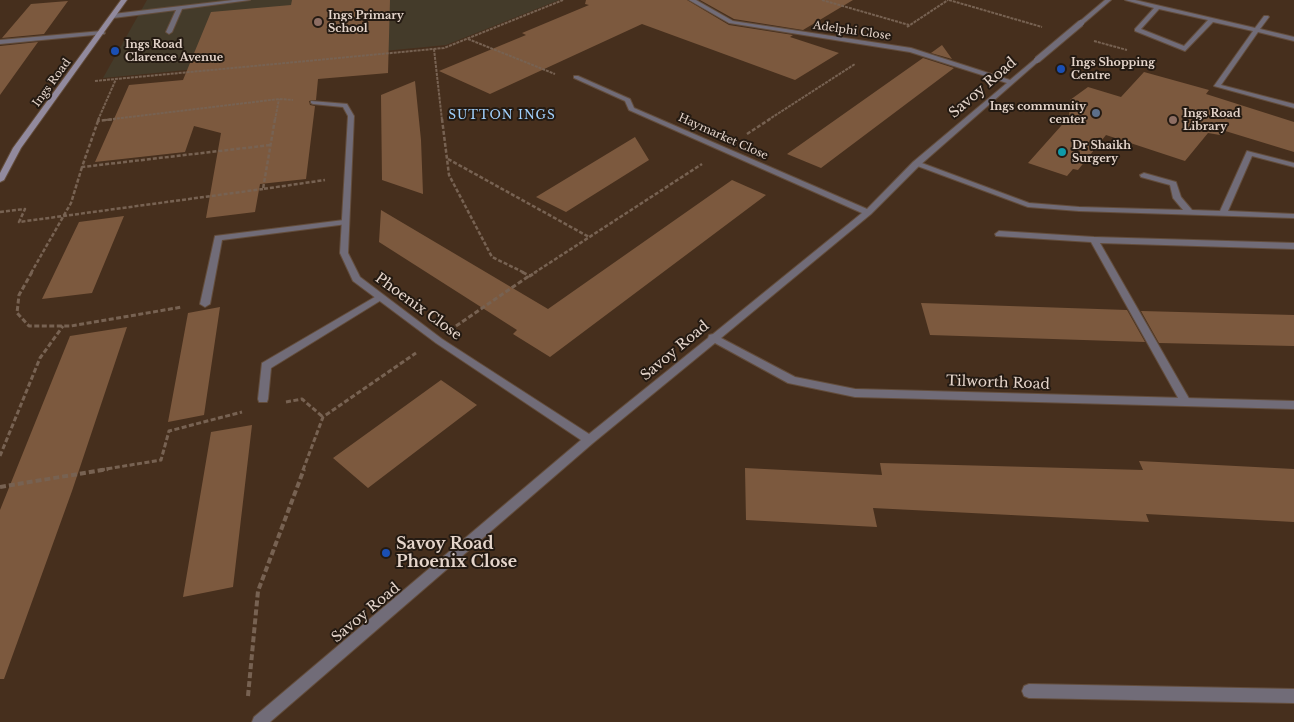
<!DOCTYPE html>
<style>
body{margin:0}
canvas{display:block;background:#462f1d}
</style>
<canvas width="1294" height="722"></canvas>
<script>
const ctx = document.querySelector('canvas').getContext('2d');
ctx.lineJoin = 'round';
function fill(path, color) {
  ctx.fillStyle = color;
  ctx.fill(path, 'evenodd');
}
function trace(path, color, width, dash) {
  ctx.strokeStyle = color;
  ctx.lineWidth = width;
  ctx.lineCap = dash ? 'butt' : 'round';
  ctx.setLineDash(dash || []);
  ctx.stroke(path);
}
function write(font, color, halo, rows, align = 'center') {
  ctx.font = font + ' "Libre Baskerville",serif';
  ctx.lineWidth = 4;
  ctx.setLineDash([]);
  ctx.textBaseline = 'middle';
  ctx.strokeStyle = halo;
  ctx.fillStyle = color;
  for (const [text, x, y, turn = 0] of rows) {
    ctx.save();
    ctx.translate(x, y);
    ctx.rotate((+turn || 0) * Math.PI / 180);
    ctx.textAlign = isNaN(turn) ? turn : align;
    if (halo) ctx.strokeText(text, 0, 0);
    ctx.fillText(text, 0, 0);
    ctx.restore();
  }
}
fill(new Path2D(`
 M147,0H559L446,45L103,78Z`), '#443b2a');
fill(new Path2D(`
 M292,0H390L388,73L318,79L316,100L309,101L310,105L315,106L306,179L260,184L255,212L206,218L221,133L194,126L185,152L95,162L129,85L183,80L211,12L291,5Z
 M586,0H687L729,25L793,35L790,37L839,53L795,80L642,24L490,94L439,71L526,35L522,33L589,5L585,4Z
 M700,0H853L803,30L734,19Z
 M68,1L44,34L2,38L31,4Z
 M38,42L0,95V46Z
 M942,45L952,59L931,53Z
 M923,58L954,68L821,168L787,154Z
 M1144,72L1209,90L1206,94L1294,122V152L1222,130L1220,135L1208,133L1185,161L1106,135L1078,170L1073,169L1067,176L1028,163L1069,117L1070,100L1088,87L1121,97Z
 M415,81L421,140L423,194L382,180L381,95Z
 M635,137L649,160L566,212L536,197Z
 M732,180L766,195L550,357L513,334L517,330L379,242L381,210L548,309Z
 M124,216L92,293L42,299L79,222Z
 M921,303L1127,310L1145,342L930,335Z
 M220,307L204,415L168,422L188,313Z
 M1141,311L1294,315V346L1159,343Z
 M127,327L72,491L4,679H0V510L70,336Z
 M441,380L477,405L368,488L333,458Z
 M252,425L233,587L183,597L211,432Z
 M1139,461L1294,469V522L1146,514L1149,522L873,508L877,527L746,520L745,468L882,475L880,463L1143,470Z`), '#7c593e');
const lane = new Path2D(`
 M233,0H250L182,9L172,32L169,34L166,32L176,10L113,18L110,16L113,14Z
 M1125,0H1135L1255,28L1264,16H1268L1269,17L1260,29L1294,37V41L1258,32L1221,85L1294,104V108L1214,86L1253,31L1213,22L1185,51L1135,31V29L1154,8ZM1159,9L1208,20L1184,46L1141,29Z
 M1247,151L1294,163V167L1252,156L1228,211L1294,214V218L1079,211L1028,207L912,164L916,162H919L1029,203L1079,207L1183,210L1173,198L1170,185L1141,177L1140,175L1144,173L1176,182L1181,197L1192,210L1220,211Z
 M344,220H347V224L222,240L210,304L205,307L200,304L215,236Z
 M999,231L1094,237L1294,243V249L1100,243L1191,402L1190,405H1182L1091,242L996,236L995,234Z
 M380,294L385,297L383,299L271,368L268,399L267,402H259L258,399L262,363Z
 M1029,684L1294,689V703L1029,698L1024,696L1022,691L1024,686Z`);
const street = new Path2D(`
 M689,0H696L733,21L911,48L1010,80L1035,59L1040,60L919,166L871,214L721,338L795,377L855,389L1294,401V409L855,397L788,383L715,343L593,443L270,722H252L254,717L581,440L436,343L353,281L340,253L348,116L343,107L313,104L311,103V101L347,104L354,116L348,253L360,277L442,339L589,434L708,338L709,335L713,334L862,213L629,110L625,101L574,78V76H578L630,99L634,108L867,209L913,162L1007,83L910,52L729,23Z
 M1105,0H1111L1083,24H1079V22Z
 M102,31L105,33L104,34L0,44V40Z`);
const secondary = new Path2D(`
 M121,0H127L21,148L4,180L0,182V173L13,148Z`);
trace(lane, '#634d3c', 2);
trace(street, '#634d3c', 2);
trace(secondary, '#634d3c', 2);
trace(new Path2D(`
 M822,0L909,25
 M949,0L1042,27
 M907,27L948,0
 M468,39L555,74
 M1094,41L1127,50
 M434,49L442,120
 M95,81L444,48L563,0
 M98,120L116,79
 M105,120L279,99L293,100
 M275,120L279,99
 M768,120L855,64`), '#776252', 2, [3, 1]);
trace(new Path2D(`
 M99,119L98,121L115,119
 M275,119L263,189L325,180
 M442,119L449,175L492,257L525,273
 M98,121L82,167L271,145
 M747,134L770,119
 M448,159L589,237
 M0,212L25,209L19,222L263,189
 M31,273L71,203L82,167
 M534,273L702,164`), '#776252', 2.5, [4, 2]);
trace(new Path2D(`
 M32,272L19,295L17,313L29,326H71L182,307
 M522,272L530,276L536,272
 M456,326L529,276
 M286,402L302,399L323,417
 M0,456L40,358L63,326
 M100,470L161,460L169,431L242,412
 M303,470L323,417L416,353`), '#776252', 3, [5, 2.5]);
trace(new Path2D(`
 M0,487L108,469
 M248,696L258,591L304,469`), '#776252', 4, [6, 3]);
fill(lane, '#716c78');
fill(street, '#716c78');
fill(secondary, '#928a9e');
const streetBridge = new Path2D(`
 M1037,60L1081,23`);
trace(streetBridge, '#634d3c', 8, []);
trace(streetBridge, '#716c78', 6);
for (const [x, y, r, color] of [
 [318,22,5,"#8d6e63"],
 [115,51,5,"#1a4fb4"],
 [1061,69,5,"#1a4fb4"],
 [1096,113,5,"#5c6f8a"],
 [1173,120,5,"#8d6e63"],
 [1062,152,5,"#0f9aa8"],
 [386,553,5,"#1a4fb4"]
]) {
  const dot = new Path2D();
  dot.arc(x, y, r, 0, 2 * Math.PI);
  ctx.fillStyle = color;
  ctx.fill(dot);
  trace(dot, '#241a12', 2);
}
write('bold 11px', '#e5d5cb', '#241a12', [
 ["Ings Primary",328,16],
 ["School",328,29],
 ["Ings Road",125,45],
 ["Clarence Avenue",125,58],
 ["Ings Shopping",1071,63],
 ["Centre",1071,76],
 ["Ings community",1086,107,"right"],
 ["center",1086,120,"right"],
 ["Ings Road",1183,114],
 ["Library",1183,127],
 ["Dr Shaikh",1072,146],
 ["Surgery",1072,159]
], 'left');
write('11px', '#e5d5cb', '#241a12', [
 ["Adelphi Close",852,31,8],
 ["Ings Road",52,83,-54],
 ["Haymarket Close",723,137,24]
]);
ctx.letterSpacing = '1px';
write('12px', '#a0cffb', '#241a12', [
 ["SUTTON INGS",502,116]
]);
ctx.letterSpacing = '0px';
write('14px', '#e5d5cb', '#241a12', [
 ["Savoy Road",983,88,-41],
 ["Phoenix Close",418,307,36],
 ["Savoy Road",675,351,-40],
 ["Tilworth Road",998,383,2],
 ["Savoy Road",366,613,-40]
]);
write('bold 16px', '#e5d5cb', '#241a12', [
 ["Savoy Road",396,544],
 ["Phoenix Close",396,562]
], 'left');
</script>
